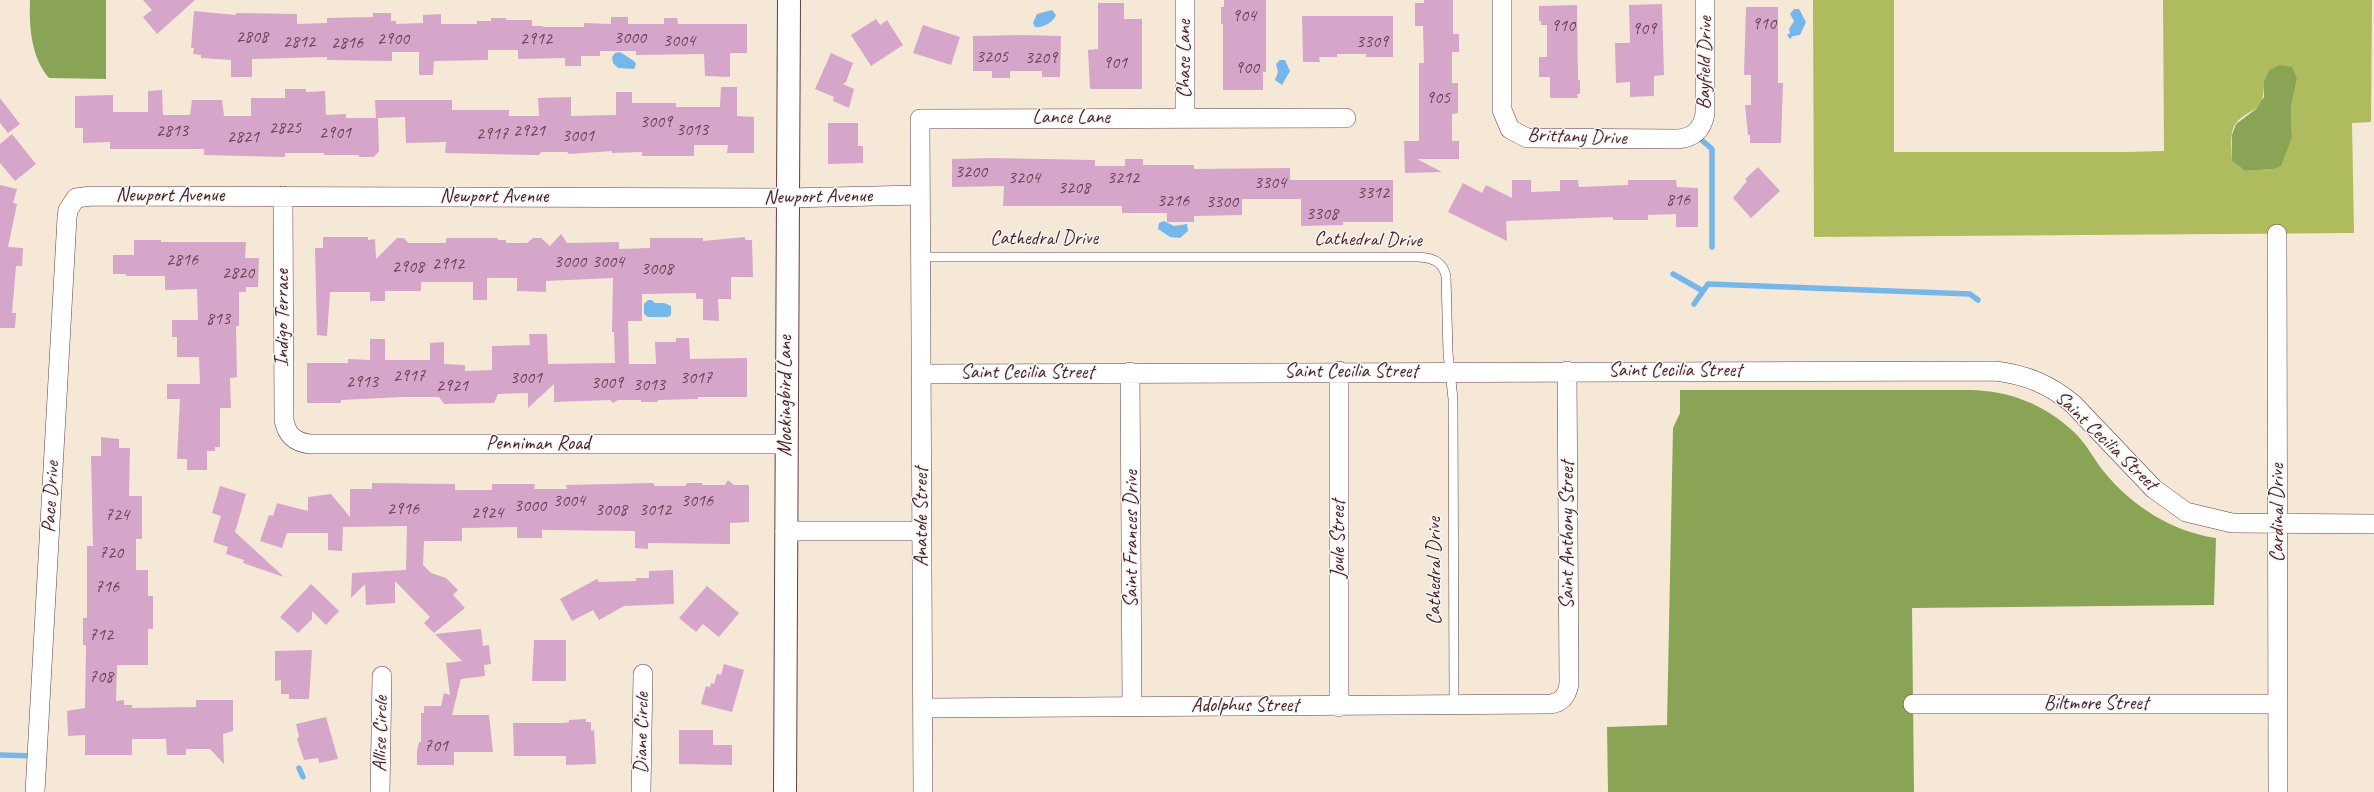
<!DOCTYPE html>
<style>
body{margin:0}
canvas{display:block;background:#f5e8d7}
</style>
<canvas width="2374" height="792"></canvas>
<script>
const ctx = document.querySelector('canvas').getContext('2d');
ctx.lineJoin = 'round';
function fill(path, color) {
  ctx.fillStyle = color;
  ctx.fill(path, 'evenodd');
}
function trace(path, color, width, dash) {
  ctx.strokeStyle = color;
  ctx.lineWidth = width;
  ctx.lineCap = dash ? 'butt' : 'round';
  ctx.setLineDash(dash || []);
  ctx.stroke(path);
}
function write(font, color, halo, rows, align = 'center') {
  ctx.font = font + ' Caveat,sans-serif';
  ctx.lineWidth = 3;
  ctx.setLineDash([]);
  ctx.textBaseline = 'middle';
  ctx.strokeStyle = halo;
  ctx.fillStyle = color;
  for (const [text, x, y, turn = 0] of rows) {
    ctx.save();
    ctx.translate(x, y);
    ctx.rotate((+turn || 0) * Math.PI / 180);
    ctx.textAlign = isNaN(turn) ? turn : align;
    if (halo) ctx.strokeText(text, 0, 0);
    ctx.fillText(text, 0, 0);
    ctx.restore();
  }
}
fill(new Path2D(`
 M1813,0H1894V152H2128L2164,151L2163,0H2372L2371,122L2352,123L2354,233L1814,237ZM2297,79L2291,108L2292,137L2273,169L2245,171L2232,161C2232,150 2229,132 2236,123C2252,105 2264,116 2264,82Z`), '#aebc5e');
fill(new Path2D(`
 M30,0H106V79L49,78C31,57 29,27 30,0Z
 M2280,65L2292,67L2297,79L2291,108L2292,137L2281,166L2273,169L2245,171L2232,161V135L2236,124L2256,109L2264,97V82L2269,70Z
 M1680,390H1970C2010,391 2044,404 2074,432C2087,444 2094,460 2105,473C2132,506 2173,532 2216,538L2214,605L1912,608L1914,792H1608L1607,727L1667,725L1673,428L1680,413Z`), '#8aa455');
fill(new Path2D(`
 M1794,9H1799L1806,22L1800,35L1793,36L1790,39L1787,35L1790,33L1789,29L1794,21L1790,14Z
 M1052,10L1056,15C1054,22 1041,29 1035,27L1033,23L1037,14Z
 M620,52L634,61L636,64L634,69L618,68L613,63L612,57L615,53Z
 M1280,60H1285L1290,71L1282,85L1275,80L1278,72L1276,64Z
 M1164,221L1174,226L1187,224L1188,231L1180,238L1170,237L1158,229L1159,223Z
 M648,300H652L655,303C663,303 664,302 671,306V315L668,317H648L644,314V304Z`), '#75b7ea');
trace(new Path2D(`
 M1697,136L1712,149V247
 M1673,274L1703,291
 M1694,304L1708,284L1970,294L1978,300
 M0,755L35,756
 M299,768L303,777`), '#75b7ea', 5.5);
fill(new Path2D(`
 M143,0H195L157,34L143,17L152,10Z
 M1224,0H1266V72H1263V90H1223V24H1221V7H1224Z
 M1424,0H1453V34H1459V52H1452V83H1458V113L1452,114V141H1459V159H1417L1442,172L1405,173L1404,141H1419V63H1424L1423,26H1415V3H1424Z
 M1098,3H1124V19H1142V89H1090L1088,50L1098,49Z
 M1662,4L1664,75L1654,76V96L1630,97V82L1616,83L1615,43H1630L1629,5Z
 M1577,5L1578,80H1580V94H1577L1578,98H1550V77H1539V57H1547V25H1541V21H1539V6Z
 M1746,7H1778V83H1783L1781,143H1750V135H1748L1745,105H1751V75H1744Z
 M194,11L236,15V13L297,14V24L327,23V18L373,17V13H391V21H396V24L423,23V15L441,14V24H477V21H491V18H506V20H532V26H543V27H584V23L611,24V17H628V24H664V18H677L678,24H747V53H730V77L705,76L704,54L636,55V51H600V56H581V66H565V58L518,59V50H488V60L434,61L433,75H419V52H392V61L327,60V57L252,59V77H231V60L201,58V55L193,54L194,48H191Z
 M1302,16H1393V57H1366V54H1337V57H1319L1320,62H1303Z
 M876,19L880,25L887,20L903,45L871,66L851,35Z
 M923,25L960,37L951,65L913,53Z
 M1024,35L1061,36L1060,77H1042V71H1010V78H992V71H973V36Z
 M831,53L853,63L846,82L843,84L854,89L849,108L833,101L834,97L815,89Z
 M721,87H737V116L754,117V153H727L728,145H694V156H642V152L612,153V151L569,154L567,152H541L539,155H531L445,153L446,142L406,143L405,117L378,118L379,151L374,157H359V155H324V153H285V157L204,155V149H110V142L83,143V128H75V96L113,95V112H148V91L162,90L163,115H190L192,100H222L224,116H251V98H285V89H306V92L325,91L326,115L346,114V118H376L375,100H452V110H509V116H539L538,98L571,97V116L616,115V92H632V103H676V107H720Z
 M0,98L20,124L8,133L0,123Z
 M828,123H858V146H863V163L828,164Z
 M12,134L36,164L15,181L0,163V144Z
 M991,158L1095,160V166H1125V159H1143V165H1194V169L1290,168V180H1393V222H1343V225L1301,226V199H1242V215L1194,216V222H1167V213H1122V206H1003L1004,186L952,187V159Z
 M1758,167L1780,191L1751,218L1733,198L1747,181L1745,179Z
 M1512,180H1531V192L1560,191V180H1578L1579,187L1628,185V180H1676L1677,187L1698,188V227H1676V214L1648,215V220H1613V217L1506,221L1507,241L1448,212L1463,183L1482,193L1486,185L1512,198Z
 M0,185L17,189L13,203L17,204L8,247L23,248L22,266H16L12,313H16L15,328H0Z
 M561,234L567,243L619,242V249L650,248V238H703V241L745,237V240H752L753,277H731V299H718L719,321L703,320V299H696V293L642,294V321H628L629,364H656L655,342H676V338H689L690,359L747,358V397H698V399L659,400L657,402H641V400H618L613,403L610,400L554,402V384L528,408V393L498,394L494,403L444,404L439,397H403L341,400V403H307V363H348V359L370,360V339H385V360H430V343L444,342V364L465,365V371L492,370V346L530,345L529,334H547L548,364L615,363L614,332H612L613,278L546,281V292L517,291V278H487V300H473V282H421V291H385V301H370V292H330L327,336L317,335L315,248H323V237H368V240L375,239L376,259L397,238H404L408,243H446V238H498V240H506V243H527L533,238H541L550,246Z
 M134,240H161V242H246L245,258H259L258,287H246V292H239V326H236L237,377L230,378L231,408H220V447H215V451H207V470H187V459H177L180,399H167V384H200L199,357H177V337H172V320H198L197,289L165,290V276H126V274H113V255H134Z
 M101,437L119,439V448H130L129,496H142V539H136V570H148V596H153V629H148V665H117L116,701L124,700V705H132V708L196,707V700H233V731L223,734L224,764L210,749H186V755H167L166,739H132V755H85V735L68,736L67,711L85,708L86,645H83V618H87V546H93L91,456H101Z
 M728,480L734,485H749V522L730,523V544L648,543V549L635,548V531L542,530V538H517V527L462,528V541H424L423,565L431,573L446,578L458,590L453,595L465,608L434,633L424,623L430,617L395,581V603L366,605L365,584L351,598L352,573L406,570L407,526L343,527L342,551L328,550V533H287L282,548L260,541L269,515L273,516L277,503L308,511V497L331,494L350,517V489H372V483L455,484V490H492V484H535L534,489H567L566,485L653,483L655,486H685L687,483H702V485H725Z
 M220,486L246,494L235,532L284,577L243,563L244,560L226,554L228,547L213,542L221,516L212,513Z
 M673,570L674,604L624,606L599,620L593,610L572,621L560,599L597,579L599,582L636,581V578H649V571Z
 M311,584L339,611L326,625L312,611V619L298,633L280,617Z
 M707,586L739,613L719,637L703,624L696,632L679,618Z
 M481,629L483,646L489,645L491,664L484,665L485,676L461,679L452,715H489L493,752H454V765H417V751L419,742H421V713H424V706H441L444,693L450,695L446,663L462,661L435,634Z
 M534,640H566V681H532Z
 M312,650L309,699H289V694H281V680L275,681V651Z
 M724,664L744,670L732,712L701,704L706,686L710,687L711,683L714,684L717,674L721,675Z
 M326,717L338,759L319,763L318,758L304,760L297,739L299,737L296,724Z
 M586,719V722H591V731L594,730L596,764L566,765V756H514L513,723H565L569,722V720Z
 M679,730H713V745H732V765L679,764Z`), '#d5a6ca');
const service = new Path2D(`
 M922,257H1419C1433,258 1443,262 1446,276L1448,353L1453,399L1454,705`);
const minor = new Path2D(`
 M1502,0V110L1510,129L1527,138L1677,139C1693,138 1702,130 1705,114V0
 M1185,117V0
 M283,196L284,420C287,435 294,442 310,444H785
 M2277,234L2278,792
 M1339,371V707
 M1130,372L1132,706
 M922,374L1996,371C2026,375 2049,384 2073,404L2154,489L2186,512L2232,523L2374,524
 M785,531H922
 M1913,704H2278
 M924,708L1551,704C1563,702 1567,695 1569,684L1567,371
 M35,792L67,218L68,210L76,198L91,196L788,198L919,195
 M380,792L382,676
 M641,792L643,674
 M923,792L920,119L1346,118`);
const tertiary = new Path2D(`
 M785,792L789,0`);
trace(service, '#643d45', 10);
trace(minor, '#643d45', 20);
trace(tertiary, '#643d45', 24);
trace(service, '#fff', 9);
trace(minor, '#fff', 19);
trace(tertiary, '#fff', 22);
write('18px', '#6d4153', null, [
 ["904",1244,16],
 ["910",1764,24],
 ["910",1563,26],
 ["909",1644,29],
 ["2808",252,37],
 ["3000",630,38],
 ["2900",393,39],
 ["2912",536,39],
 ["3004",679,41],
 ["2812",299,42],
 ["3309",1372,42],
 ["2816",347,43],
 ["3205",992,57],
 ["3209",1041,58],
 ["901",1115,63],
 ["900",1247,68],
 ["905",1438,98],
 ["3009",656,122],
 ["2825",285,128],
 ["3013",692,130],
 ["2813",172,131],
 ["2921",529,131],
 ["2901",335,133],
 ["2917",492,134],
 ["3001",578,136],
 ["2821",243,137],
 ["3200",971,172],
 ["3204",1024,178],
 ["3212",1123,178],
 ["3304",1270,183],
 ["3208",1074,188],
 ["3312",1373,193],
 ["816",1678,200],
 ["3216",1173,201],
 ["3300",1222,202],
 ["3308",1322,214],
 ["2816",182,260],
 ["3000",570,262],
 ["3004",608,262],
 ["2912",448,264],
 ["2908",408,267],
 ["3008",657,269],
 ["2820",238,273],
 ["813",218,319],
 ["2917",409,376],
 ["3001",526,378],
 ["3017",696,378],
 ["2913",362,382],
 ["3009",607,383],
 ["3013",649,385],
 ["2921",452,386],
 ["3004",569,501],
 ["3016",697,501],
 ["3000",530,506],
 ["2916",403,509],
 ["3008",611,510],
 ["3012",655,510],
 ["2924",487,513],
 ["724",117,515],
 ["720",111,553],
 ["716",107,587],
 ["712",101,635],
 ["708",101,677],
 ["701",436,746]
]);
write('20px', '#4a1f2b', '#f6f6f2', [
 ["Chase Lane",1185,59,-90],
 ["Bayfield Drive",1705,63,-89],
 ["Lance Lane",1071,118],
 ["Brittany Drive",1577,137,2],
 ["Newport Avenue",170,196],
 ["Newport Avenue",494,197],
 ["Newport Avenue",818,197,-1],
 ["Cathedral Drive",1044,239],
 ["Cathedral Drive",1368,240,1],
 ["Indigo Terrace",283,318,-90],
 ["Saint Cecilia Street",1675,371],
 ["Saint Cecilia Street",1351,372],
 ["Saint Cecilia Street",1027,373],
 ["Mockingbird Lane",786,396,-90],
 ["Saint Cecilia Street",2106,441,44],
 ["Penniman Road",538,444],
 ["Pace Drive",51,497,-87],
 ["Cardinal Drive",2278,513,-90],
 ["Anatole Street",922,517,-90],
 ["Saint Anthony Street",1568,535,-90],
 ["Saint Frances Drive",1132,539,-90],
 ["Joule Street",1339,539,-90],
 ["Cathedral Drive",1435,571,-90],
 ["Biltmore Street",2096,704],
 ["Adolphus Street",1245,706],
 ["Diane Circle",642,733,-89],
 ["Allise Circle",381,734,-89]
]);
</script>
